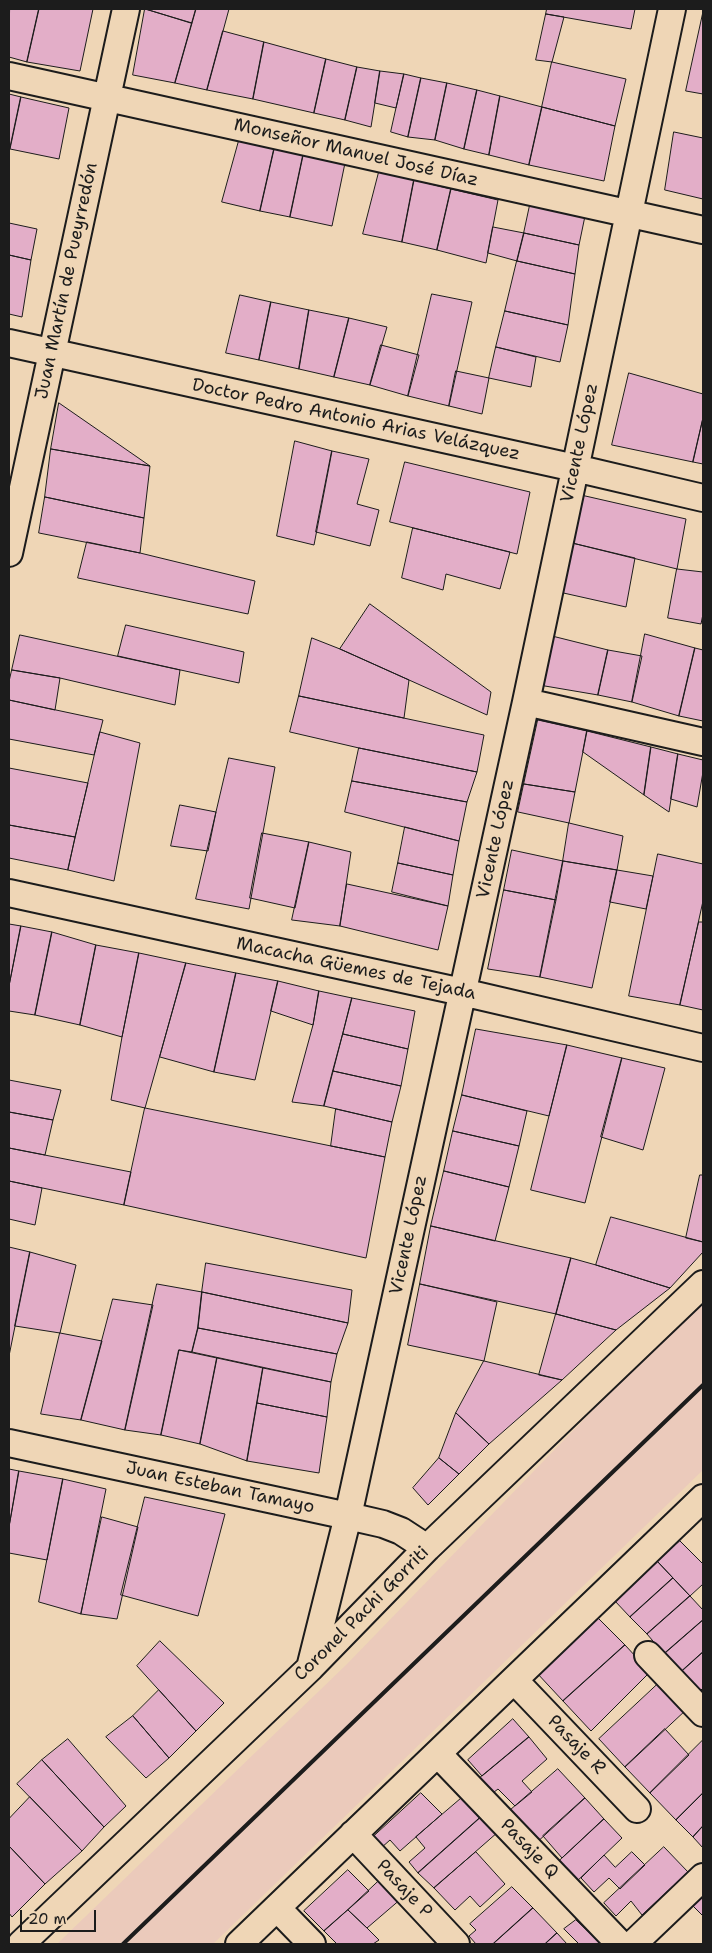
<!DOCTYPE html>
<meta charset="utf-8">
<style>
body{margin:0}
#map{position:relative;width:712px;height:1953px;overflow:hidden;background:#efd6b6;font-family:"Shantell Sans",sans-serif}
canvas{display:block}
.frame{position:absolute;inset:0;border:10px solid #1c1c1c;pointer-events:none}
.scale{position:absolute;left:20px;top:1910px;width:76px;height:22px;box-sizing:border-box;border:2px solid #1c1c1c;border-top:0;padding-left:6px;font-size:15px;line-height:18px;white-space:nowrap;color:#1c1c1c;-webkit-text-stroke:4px #efd6b6;paint-order:stroke}
</style>
<div id="map">
<canvas width="712" height="1953"></canvas>
<div class="frame"></div>
<div class="scale">20 m</div>
</div>
<script>
const ctx = document.querySelector('canvas').getContext('2d');
ctx.lineJoin = 'round';
function fill(path, color) {
  ctx.fillStyle = color;
  ctx.fill(path, 'evenodd');
}
function trace(path, color, width, dash) {
  ctx.strokeStyle = color;
  ctx.lineWidth = width;
  ctx.lineCap = dash ? 'butt' : 'round';
  ctx.setLineDash(dash || []);
  ctx.stroke(path);
}
function write(font, color, halo, rows, align = 'center') {
  ctx.font = font + ' "Shantell Sans",sans-serif';
  ctx.lineWidth = 4;
  ctx.setLineDash([]);
  ctx.textBaseline = 'middle';
  ctx.strokeStyle = halo;
  ctx.fillStyle = color;
  for (const [text, x, y, turn = 0] of rows) {
    ctx.save();
    ctx.translate(x, y);
    ctx.rotate((+turn || 0) * Math.PI / 180);
    ctx.textAlign = isNaN(turn) ? turn : align;
    if (halo) ctx.strokeText(text, 0, 0);
    ctx.fillText(text, 0, 0);
    ctx.restore();
  }
}
fill(new Path2D(`
 M703,1301V1470L213,1944H57L346,1665L657,1344Z`), '#ebcabb');
const building = new Path2D(`
 M10,9H39L27,62L9,57Z
 M39,9H93L80,71L27,62Z
 M145,9L192,23L175,83L133,75Z
 M146,9H196L192,23Z
 M196,9H229L207,90L175,83Z
 M547,9H635L631,29L546,14Z
 M703,12V94L686,91Z
 M546,14L564,17L552,62L536,60Z
 M223,31L264,42L253,99L207,90Z
 M264,42L326,59L314,113L253,99Z
 M326,59L357,67L345,120L314,113Z
 M552,62L626,79L615,126L542,107Z
 M357,67L380,71L371,127L345,120Z
 M380,71L404,74L396,108L375,103Z
 M404,74L421,78L408,137L391,132Z
 M421,78L447,83L435,140L408,137Z
 M447,83L477,90L464,149L435,140Z
 M477,90L500,96L489,155L464,149Z
 M9,94L21,97L10,149L9,148Z
 M500,96L542,107L529,165L489,155Z
 M21,97L69,108L59,159L10,149Z
 M542,107L615,126L604,181L529,165Z
 M674,132L703,138V199L665,190Z
 M240,137L275,145L260,211L222,202Z
 M275,145L304,151L290,217L260,211Z
 M304,151L345,163L332,226L290,217Z
 M379,172L414,180L402,242L363,234Z
 M414,180L451,189L437,250L402,242Z
 M451,189L498,200L486,263L437,250Z
 M530,205L585,216L579,245L524,233Z
 M9,223L37,229L31,260L9,255Z
 M493,227L524,233L517,261L488,253Z
 M524,233L579,245L575,274L517,261Z
 M9,255L31,260L22,317L9,314Z
 M517,261L575,274L568,325L505,311Z
 M432,294L472,302L449,406L408,396Z
 M240,295L271,302L259,360L226,353Z
 M271,302L309,310L299,369L259,360Z
 M309,310L349,318L334,377L299,369Z
 M505,311L568,325L560,362L496,347Z
 M349,318L387,327L370,385L334,377Z
 M381,345L419,355L408,396L370,385Z
 M496,347L536,357L531,387L489,378Z
 M456,371L489,378L482,414L449,406Z
 M629,373L703,394V418L693,462L612,445Z
 M59,403L150,466L51,449Z
 M703,418V464L693,462Z
 M295,441L332,451L314,545L277,536Z
 M51,449L150,466L144,518L45,497Z
 M332,451L369,459L357,504L379,510L370,546L316,532Z
 M405,462L530,492L517,554L390,522Z
 M581,495L686,519L677,569L568,542Z
 M45,497L144,518L140,553L39,533Z
 M413,528L510,552L500,589L446,574L443,590L402,578Z
 M87,542L140,553L255,581L248,614L78,578Z
 M568,542L635,558L626,607L559,592Z
 M677,569L703,572V614L701,624L668,618Z
 M370,604L491,692L487,715L340,649Z
 M126,625L244,652L239,683L118,656Z
 M645,634L695,648L679,716L632,702Z
 M20,635L180,670L175,705L60,678L12,670Z
 M548,635L608,650L598,695L539,685Z
 M312,638L340,649L409,680L404,718L299,696Z
 M695,648L703,650V721L679,716Z
 M608,650L642,656L632,702L598,695Z
 M12,670L60,678L55,710L9,700V682Z
 M299,696L484,735L477,772L359,748L290,732Z
 M9,700L103,720L94,755L9,739Z
 M538,720L587,731L575,792L524,784Z
 M587,731L651,747L644,795L583,752Z
 M100,732L140,743L114,881L68,870Z
 M651,747L678,754L669,812L644,795Z
 M359,748L477,772L467,802L352,781Z
 M678,754L703,760V772L697,807L671,799Z
 M229,758L275,767L249,909L196,899Z
 M9,768L88,783L75,837L9,825Z
 M352,781L467,802L459,841L345,812Z
 M524,784L575,792L569,823L518,812Z
 M180,805L216,812L208,851L171,846Z
 M569,823L623,836L617,870L563,861Z
 M9,825L75,837L68,870L9,858Z
 M405,827L459,841L453,875L398,863Z
 M262,833L309,842L295,908L250,898Z
 M309,842L351,852L340,926L292,920Z
 M512,850L563,861L556,900L504,890Z
 M658,854L703,864V901L680,1005L629,996Z
 M563,861L617,870L592,988L540,977Z
 M398,863L453,875L448,906L392,892Z
 M617,870L653,876L646,909L610,902Z
 M347,884L448,906L438,950L340,926Z
 M504,890L556,900L540,977L488,969Z
 M699,922H703V1010L680,1005Z
 M9,924L21,926L9,986Z
 M21,926L52,932L35,1015L9,1011V986Z
 M52,932L96,945L80,1025L35,1015Z
 M96,945L139,953L122,1037L80,1025Z
 M139,953L186,963L145,1108L111,1100L122,1037Z
 M186,963L236,973L214,1072L160,1057Z
 M236,973L278,981L255,1080L214,1072Z
 M278,981L319,991L313,1025L271,1011Z
 M319,991L352,998L324,1106L292,1102L313,1025Z
 M352,998L415,1011L408,1049L343,1034Z
 M476,1029L567,1045L549,1116L462,1095Z
 M343,1034L408,1049L401,1086L333,1071Z
 M567,1045L622,1058L585,1203L531,1190Z
 M622,1058L665,1068L643,1150L601,1137Z
 M333,1071L401,1086L392,1122L324,1106Z
 M9,1080L61,1090L53,1120L9,1112Z
 M462,1095L527,1111L519,1146L453,1131Z
 M145,1108L385,1157L366,1258L124,1205Z
 M336,1109L392,1122L385,1157L331,1146Z
 M9,1112L53,1120L45,1155L9,1148Z
 M453,1131L519,1146L509,1187L444,1171Z
 M9,1148L131,1172L124,1205L9,1181Z
 M444,1171L509,1187L495,1241L431,1226Z
 M700,1175H703V1242L686,1238Z
 M9,1181L42,1188L35,1225L9,1219Z
 M611,1217L703,1242V1252L670,1288L596,1265Z
 M431,1226L571,1258L556,1314L420,1284Z
 M9,1247L30,1252L9,1356Z
 M30,1252L76,1265L60,1333L15,1326Z
 M571,1258L596,1265L670,1288L616,1330L556,1314Z
 M206,1263L352,1290L348,1323L202,1292Z
 M157,1284L202,1292L198,1328L192,1352L179,1350L161,1435L125,1430Z
 M420,1284L497,1302L484,1361L408,1345Z
 M202,1292L348,1323L337,1354L198,1328Z
 M113,1299L153,1305L125,1430L81,1420Z
 M556,1314L616,1330L562,1380L539,1375Z
 M198,1328L337,1354L331,1382L192,1352Z
 M60,1333L102,1341L81,1420L41,1414Z
 M179,1350L217,1358L200,1444L161,1435Z
 M217,1358L263,1368L247,1461L200,1444Z
 M484,1361L562,1380L489,1444L456,1413Z
 M263,1368L331,1382L327,1417L257,1403Z
 M257,1403L327,1417L319,1473L247,1461Z
 M456,1413L489,1444L459,1474L439,1458Z
 M439,1458L459,1474L428,1505L413,1488Z
 M9,1469L19,1471L9,1527Z
 M19,1471L63,1479L47,1560L9,1553V1527Z
 M63,1479L106,1489L81,1614L39,1602Z
 M145,1497L225,1514L198,1616L121,1595Z
 M102,1517L138,1527L117,1619L81,1614Z
 M680,1541L703,1564V1584L690,1596L657,1561Z
 M657,1561L673,1578L630,1617L614,1600Z
 M673,1578L690,1596L647,1634L630,1617Z
 M690,1596L703,1610V1620L664,1654L647,1634Z
 M597,1617L625,1645L563,1701L536,1672Z
 M703,1620V1652L682,1671L664,1654Z
 M160,1641L224,1703L196,1731L137,1666Z
 M625,1645L650,1672L591,1731L563,1701Z
 M703,1652V1688L701,1690L682,1671Z
 M659,1683L687,1709L625,1767L599,1739Z
 M159,1690L196,1731L169,1758L133,1716Z
 M133,1716L169,1758L146,1778L106,1737Z
 M513,1719L529,1737L482,1776L468,1760Z
 M665,1729L689,1755L650,1793L625,1767Z
 M529,1737L547,1759L522,1781L532,1792L515,1806L498,1789L489,1796L475,1782Z
 M68,1739L126,1806L104,1827L42,1760Z
 M703,1740V1793L676,1820L650,1793Z
 M42,1760L104,1827L82,1851L17,1784Z
 M558,1769L585,1798L534,1845L506,1814Z
 M421,1793L442,1814L400,1851L390,1840L381,1848L371,1839Z
 M703,1793V1826L693,1837L676,1820Z
 M464,1796L482,1816L418,1873L409,1862L425,1848L416,1837Z
 M30,1797L82,1851L45,1884L9,1846V1819Z
 M585,1798L604,1819L562,1858L543,1836Z
 M482,1816L498,1832L434,1888L418,1873Z
 M604,1819L622,1838L573,1885L555,1865Z
 M703,1826V1848L693,1837Z
 M9,1846L45,1884L12,1917L9,1913Z
 M664,1847L688,1872L642,1915L631,1901L616,1916L604,1903Z
 M476,1852L505,1884L480,1907L470,1896L455,1910L434,1888Z
 M632,1852L645,1865L620,1889L609,1878L594,1892L581,1878L604,1855L615,1867Z
 M348,1870L369,1891L324,1931L304,1911Z
 M382,1878L402,1898L367,1928L348,1910Z
 M512,1887L533,1908L493,1944H476L469,1936L476,1930L470,1924Z
 M703,1896V1916L693,1906Z
 M533,1908L557,1933L545,1944H493Z
 M348,1910L367,1928L379,1940L373,1944H335L336,1943L324,1931Z
 M576,1920L601,1944H579L564,1929Z
 M557,1933L567,1944H545Z`);
fill(building, '#e3aec8');
trace(building, '#1c1c1c', 1);
const minor = new Path2D(`
 M9,76L703,230
 M9,343L575,468L703,498
 M9,553L126,9
 M526,702L703,742
 M9,893L462,992L703,1048
 M9,1443L348,1516L383,1524L401,1531L427,1548
 M648,1655L703,1713
 M310,1668L348,1516L526,702L672,9
 M514,1680L637,1809
 M438,1754L620,1944
 M353,1834L456,1944
 M277,1908L312,1944
 M21,1944L310,1668L427,1548L703,1284
 M239,1944L703,1498
 M633,1944L703,1877`);
trace(minor, '#1c1c1c', 30);
trace(minor, '#efd6b6', 26);
trace(new Path2D(`
 M123,1944L703,1385`), '#1c1c1c', 4);
write('18px', '#1c1c1c', '#efd6b6', [
 ["Monseñor Manuel José Díaz",356,153,13],
 ["Juan Martín de Pueyrredón",67,281,-78],
 ["Doctor Pedro Antonio Arias Velázquez",356,420,12],
 ["Vicente López",580,443,-78],
 ["Vicente López",496,839,-78],
 ["Macacha Güemes de Tejada",356,969,12],
 ["Vicente López",409,1235,-78],
 ["Juan Esteban Tamayo",220,1488,12],
 ["Coronel Pachi Gorriti",362,1614,-45],
 ["Pasaje R",576,1745,46],
 ["Pasaje Q",529,1849,46],
 ["Pasaje P",404,1889,47]
]);
</script>
